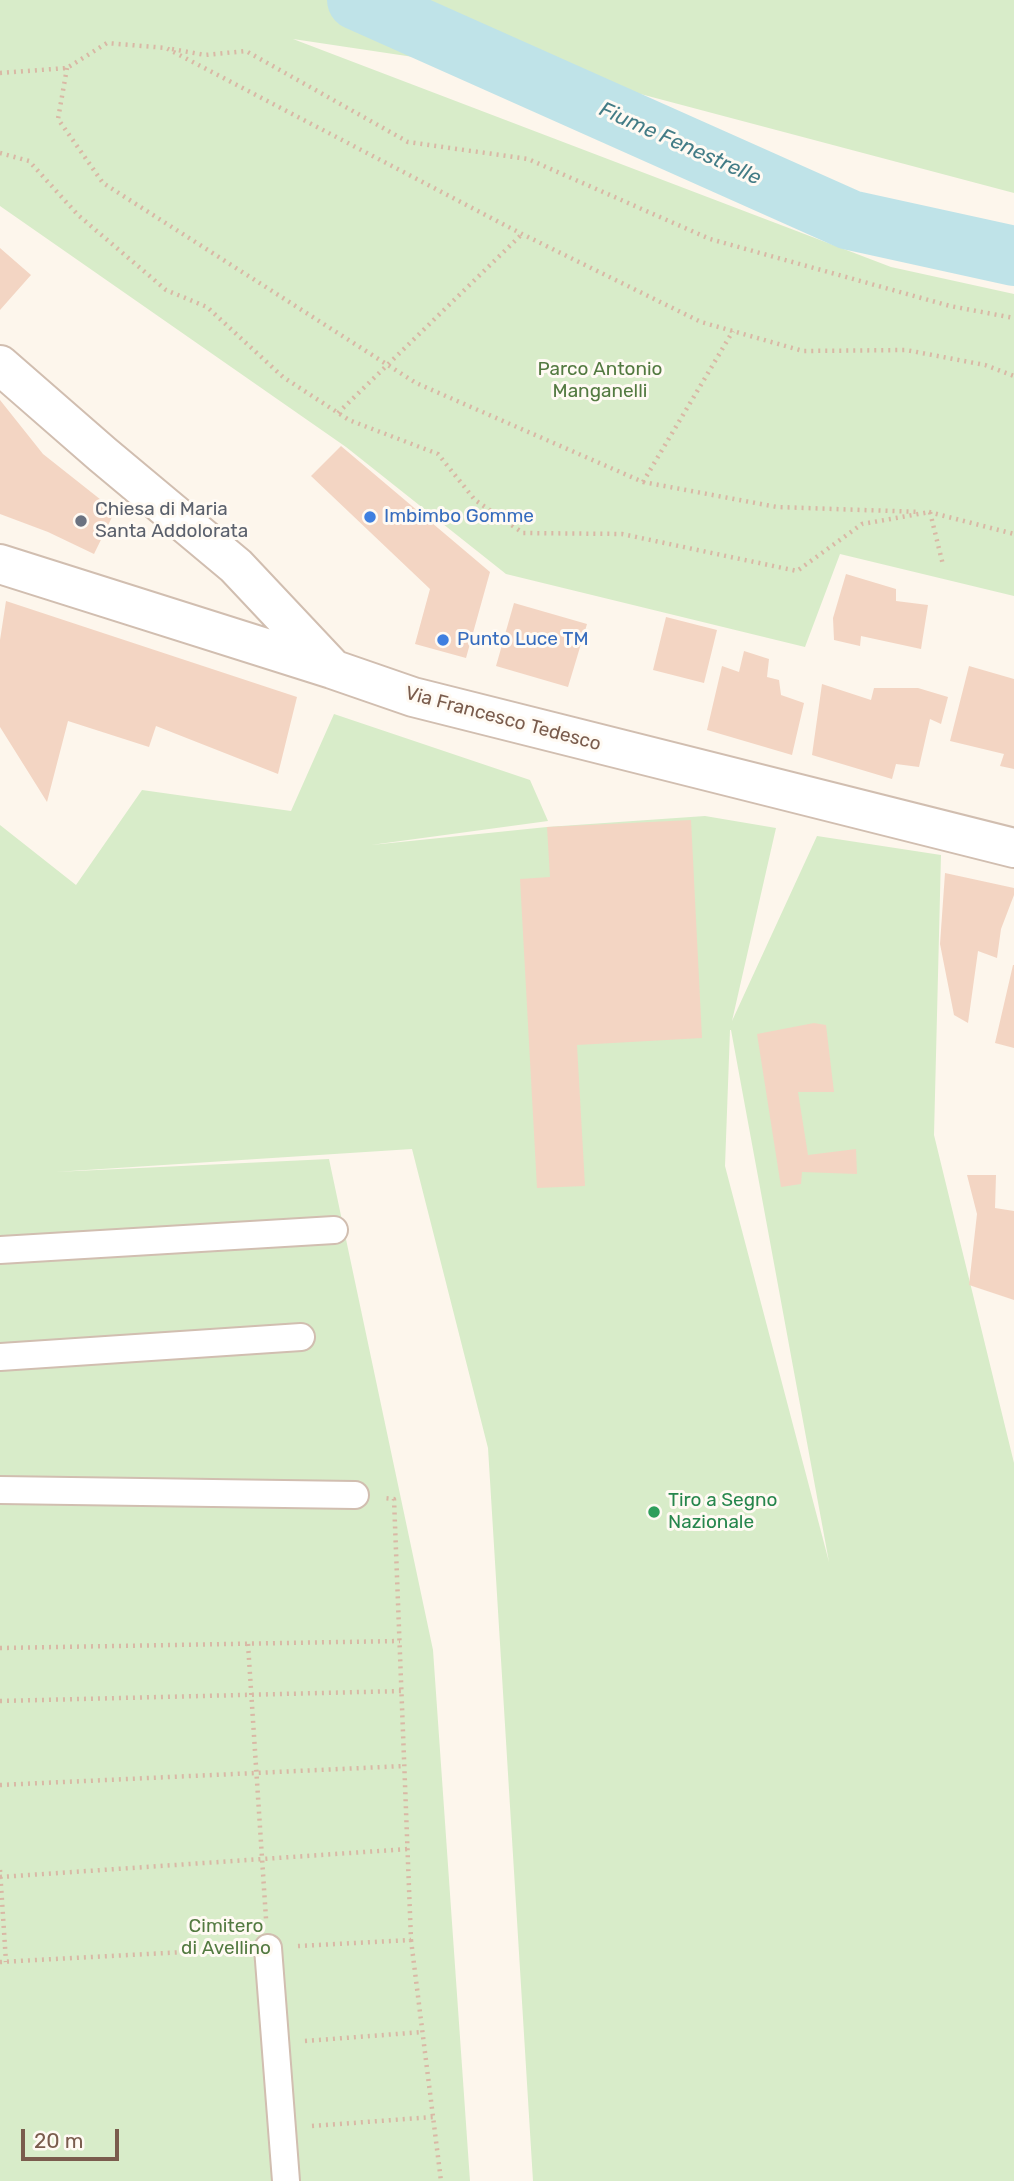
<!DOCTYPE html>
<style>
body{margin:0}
#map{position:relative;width:1014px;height:2181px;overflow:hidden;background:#fdf6ec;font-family:Rubik,sans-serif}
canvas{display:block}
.scale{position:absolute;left:21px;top:2129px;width:98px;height:32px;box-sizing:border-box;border:4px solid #7a5c4d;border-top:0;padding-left:9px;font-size:21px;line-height:24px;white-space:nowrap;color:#7a5c4d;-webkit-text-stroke:5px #fffaf3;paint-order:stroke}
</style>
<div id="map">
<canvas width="1014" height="2181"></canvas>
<div class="scale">20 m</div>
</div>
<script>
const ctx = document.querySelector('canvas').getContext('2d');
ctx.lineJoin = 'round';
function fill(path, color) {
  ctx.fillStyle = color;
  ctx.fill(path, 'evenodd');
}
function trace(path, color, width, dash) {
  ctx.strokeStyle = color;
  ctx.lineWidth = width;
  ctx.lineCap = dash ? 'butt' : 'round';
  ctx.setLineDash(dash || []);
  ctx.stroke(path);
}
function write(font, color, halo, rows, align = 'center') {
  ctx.font = font + ' Rubik,sans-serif';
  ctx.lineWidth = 6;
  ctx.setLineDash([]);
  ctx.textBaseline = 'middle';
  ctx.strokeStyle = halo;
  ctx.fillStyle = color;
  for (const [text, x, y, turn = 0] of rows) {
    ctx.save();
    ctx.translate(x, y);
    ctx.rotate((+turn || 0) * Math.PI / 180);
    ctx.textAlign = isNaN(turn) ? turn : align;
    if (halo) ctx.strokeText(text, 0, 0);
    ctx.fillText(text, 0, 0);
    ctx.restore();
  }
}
fill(new Path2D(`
 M0,0H1014V193L614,87L293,39L891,267L1014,294V596L840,554L805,647L506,574L346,447L0,206Z
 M334,714L530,780L548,821L371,845L547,827L705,816L776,828L732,1021L817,836L941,855L934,1135L1014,1463V2181H533L488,1448L412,1149L55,1172L329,1159L433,1650L470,2181H0V825L76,885L142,790L291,811ZM730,1030H731L829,1562L725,1166Z`), '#d8ecc9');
trace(new Path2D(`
 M357,0L850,220L1014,256`), '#bfe3e8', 60);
fill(new Path2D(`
 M0,248L31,275L0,310Z
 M0,400L43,454L115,511L94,554L48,532L0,514Z
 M341,446L490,572L466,658L415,644L430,589L311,476Z
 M846,574L896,589V601L928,605L921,649L861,636L860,646L834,640L833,618Z
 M6,601L297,697L278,774L156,726L149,747L68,721L47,802L0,727V640Z
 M514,603L587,624L568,687L496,666Z
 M666,617L717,630L704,683L653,670Z
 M744,651L769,659L767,677L779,680L781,695L804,703L792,755L707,730L722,666L739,672Z
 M969,666L1014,679V769L1000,766L1004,754L950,741Z
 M822,684L871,700L874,688H918L948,697L941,724L930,719L919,767L896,764L892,779L812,755Z
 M691,820L702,1038L577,1045L585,1186L537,1188L520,879L550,877L547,827Z
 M945,873L1014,888V895L1001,929L997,958L978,951L968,1023L954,1015L940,944Z
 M1013,965H1014V1048L995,1043Z
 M814,1023L826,1025L834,1092H798L808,1155L856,1149L857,1174L802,1172L801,1184L781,1187L757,1034Z
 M967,1175H996L995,1208L1014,1211V1300L969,1285L977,1214Z`), '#f3d5c3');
const pedestrian = new Path2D(`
 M0,1250L334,1230
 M0,1357L301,1337
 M0,1490L355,1495
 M268,1948L286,2181`);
const tertiary = new Path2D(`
 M0,365L102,454L236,566L331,667
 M0,564L332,669L413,697L1014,848`);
trace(pedestrian, '#d1beb0', 30);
trace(tertiary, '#d1beb0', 42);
trace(new Path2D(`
 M172,49L205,55L246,51L408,142L528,159L710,239L950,306L1014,318
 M67,68L58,119L103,183L416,383L643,482L777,507L920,512
 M0,73L67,68L107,43L166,48L522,234L701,322L803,351L906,350L985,365L1014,376
 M0,153L29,161L78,215L166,290L207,307L283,377L349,420L438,454L475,500L523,533L622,534L797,571L862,524L930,512L943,565
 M338,413L522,234
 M643,482L733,331
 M929,512L1014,534
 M248,1644L266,1919
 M0,1648L400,1641
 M0,1701L402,1691
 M0,1785L404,1766
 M0,1870L6,1962
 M0,1877L408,1849
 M411,1940L441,2181
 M298,1946L411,1940L394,1499L383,1498
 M0,1962L240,1949
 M305,2041L423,2032
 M312,2126L433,2117`), '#d9b8a5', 4.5, [2, 5]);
trace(pedestrian, '#fff', 26);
trace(tertiary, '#fff', 38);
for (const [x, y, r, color] of [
 [370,517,7,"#3f7fe0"],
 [81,521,7,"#6b7280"],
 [443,640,7,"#3f7fe0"],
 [654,1512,7,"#2e9e5b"]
]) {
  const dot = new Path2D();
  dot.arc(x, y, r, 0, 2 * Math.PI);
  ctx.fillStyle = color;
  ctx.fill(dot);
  trace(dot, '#fffaf3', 2.5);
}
write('19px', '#537a41', '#fffaf3', [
 ["Parco Antonio",600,370],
 ["Manganelli",600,392],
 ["Cimitero",226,1927],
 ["di Avellino",226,1949]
]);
write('19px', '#5b616d', '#fffaf3', [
 ["Chiesa di Maria",95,510],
 ["Santa Addolorata",95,532]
], 'left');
write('19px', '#366cbe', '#fffaf3', [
 ["Imbimbo Gomme",384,517],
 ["Punto Luce TM",457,640]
], 'left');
write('19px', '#7a5c4d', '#fffaf3', [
 ["Via Francesco Tedesco",503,719,15]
]);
write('19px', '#27864d', '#fffaf3', [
 ["Tiro a Segno",668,1501],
 ["Nazionale",668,1523]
], 'left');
write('italic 21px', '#437c86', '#fffaf3', [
 ["Fiume Fenestrelle",680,144,24]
]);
</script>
